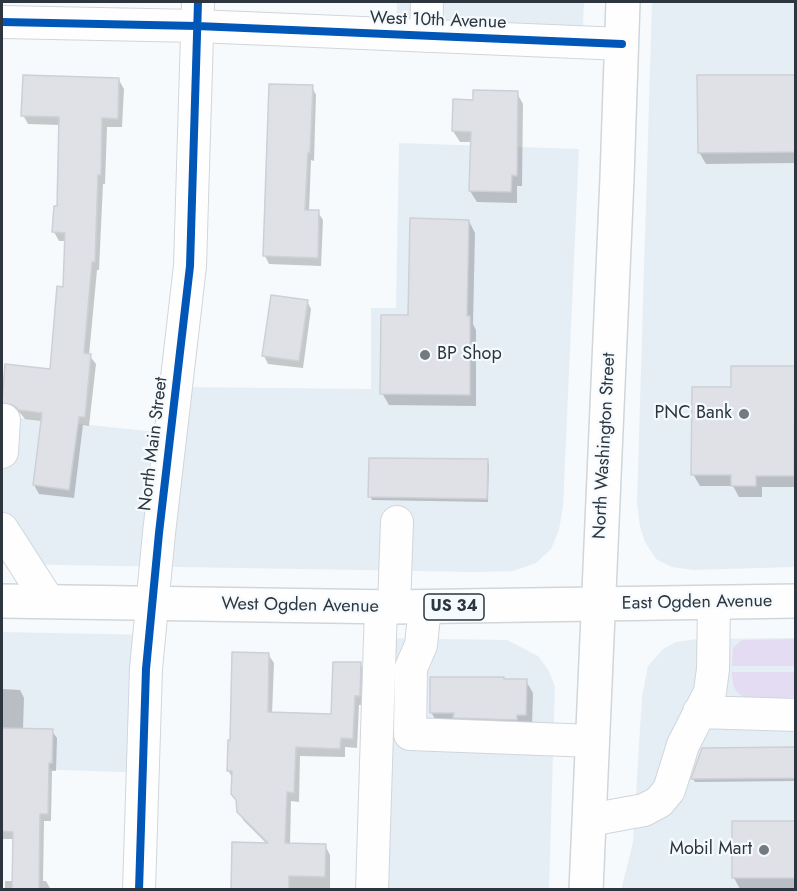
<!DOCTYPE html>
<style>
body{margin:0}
#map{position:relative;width:797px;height:891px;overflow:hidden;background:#f7fafc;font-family:Jost,sans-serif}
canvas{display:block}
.frame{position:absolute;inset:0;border:3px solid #2d363e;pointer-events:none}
</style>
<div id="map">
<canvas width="797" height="891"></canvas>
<div class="frame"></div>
</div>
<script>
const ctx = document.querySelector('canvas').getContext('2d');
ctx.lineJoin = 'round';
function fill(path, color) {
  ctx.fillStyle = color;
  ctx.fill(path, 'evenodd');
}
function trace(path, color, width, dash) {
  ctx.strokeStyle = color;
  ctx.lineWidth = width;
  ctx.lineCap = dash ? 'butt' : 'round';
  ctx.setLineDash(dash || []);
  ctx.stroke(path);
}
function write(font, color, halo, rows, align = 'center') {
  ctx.font = font + ' Jost,sans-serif';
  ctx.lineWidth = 4.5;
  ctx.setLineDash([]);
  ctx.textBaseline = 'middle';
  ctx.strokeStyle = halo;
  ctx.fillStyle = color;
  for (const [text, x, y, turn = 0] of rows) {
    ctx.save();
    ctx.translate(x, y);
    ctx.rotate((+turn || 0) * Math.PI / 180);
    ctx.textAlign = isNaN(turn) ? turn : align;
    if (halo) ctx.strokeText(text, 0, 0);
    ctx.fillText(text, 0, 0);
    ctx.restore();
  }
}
fill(new Path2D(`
 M397,2H584L582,47L396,39Z
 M652,2H795V567L693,570L672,567L656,559L645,542L640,527L637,502Z
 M399,143L579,149L563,507L559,530L551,549L536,563L513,571L475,572L2,564V416L177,434L181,387L371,389V308H396Z
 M2,632L155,635L151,773L2,768Z
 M377,638L507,640L538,656L549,671L555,687L549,889L371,890Z
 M795,638V889L621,890L633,842L642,696L648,666L663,649L676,642L696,639Z`), '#e6eef5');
fill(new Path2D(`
 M795,639V666H732L733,648L742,640Z
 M732,672H795V697C786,699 776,698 767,699C744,699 732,698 732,672Z`), '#e4dcf3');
fill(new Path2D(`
 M796,76V163L706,164L699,152V77Z
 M119,80L124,89L122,127H107L105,184H103L99,270H97L89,355L96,364L89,426L83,425L74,498L39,494L34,485L42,421L25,419L20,413L8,411L2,402L51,371L64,288L66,241H59L54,232L59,208L60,125L28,124L23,115Z
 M312,87L316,95L314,161L311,160L309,211L318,212L323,220L321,266L269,264L265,256Z
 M517,93L523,104L522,186H517V203L477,202L470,191L472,142H460L453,131Z
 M469,221L475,233L473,324L476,330V406L389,405L382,393L409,317Z
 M307,301L311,309L303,368L268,364L264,356Z
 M733,367L796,368V487H762V497H739L733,486H700L693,474L733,388Z
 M487,461L489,464L488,502L372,500L370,496Z
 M268,654L274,663L272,714L333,716L360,664L365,673V705H359L357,748L345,747V757L300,756L299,802L291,801L290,845H325L330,855V890H232L267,844L244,821L238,811L233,779L228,770Z
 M504,680L526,681L533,693L532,727L438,724L431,712Z
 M2,689L20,690L24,698L23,730L52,731L57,738L56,771H52L51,821H44L43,881H46L51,890H5V881H14V839H2Z
 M796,748V781L695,782L693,779L703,749Z
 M734,822H796V889H740L734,878Z`), '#0003');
const building = new Path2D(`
 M23,75L119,78L118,119L102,118L101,175H98L95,262H92L84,353L91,354L85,417H79L69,490L33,485L42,413L19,410L13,405L2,403L5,364L50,369L57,286L63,287L65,233L52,232L54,206H57L59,117L21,116Z
 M697,75H795V152L698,153Z
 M269,84L313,85L310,153H308L305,210H319L318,258L263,256Z
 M473,90L518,91L517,176L512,175L511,192L469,191L471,132L452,131L453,99L473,100Z
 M410,218L469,220L467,316H470V395L380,394L381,315H408Z
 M271,295L308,300L299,361L262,356Z
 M731,366H795L794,476H756V486H731V475H691L692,387H731Z
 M369,458L488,459L487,499L368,497Z
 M232,652L269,653L268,712L331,714L333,662H361L360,696H355L353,739L341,738L340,749L296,747L294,793L287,792L285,843L326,844L325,877L289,876V890H231L232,842L268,843L237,812L236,800L231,794L232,771H227L228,740H230Z
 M430,677H504V679H527L526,715H517V720L453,718L454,713H430Z
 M2,728L53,729L52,763H49L48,814H40L39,890H12L13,832L2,831Z
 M795,747V778L691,779L702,748Z
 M732,821H795V878H732Z`);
fill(building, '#dfe1e7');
trace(building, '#cdd0d6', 1.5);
const minor = new Path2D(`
 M2,22L197,26L622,44
 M426,36L427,2
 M2,452L4,420
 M2,529L49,602
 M394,607L397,522
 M425,607L421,645L411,668L410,734L593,741
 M699,712L796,715
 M590,820L644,810L659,802L669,790L683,745L710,692L713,669L714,603
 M139,890L146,669L159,533L190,266L198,2
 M372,890L381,607`);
const major = new Path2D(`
 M2,601L394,607L796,601
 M586,890L617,178L623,2`);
trace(minor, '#d0d6da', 34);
trace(major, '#d0d6da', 36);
trace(minor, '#fefeff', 32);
trace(major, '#fefeff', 33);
trace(new Path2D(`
 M2,22L197,26L622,44
 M139,890L146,669L159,533L190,266L198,2`), '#0057b8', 8);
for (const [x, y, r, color] of [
 [425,355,6,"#747b80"],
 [744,414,6,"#747b80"],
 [764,850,6,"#747b80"]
]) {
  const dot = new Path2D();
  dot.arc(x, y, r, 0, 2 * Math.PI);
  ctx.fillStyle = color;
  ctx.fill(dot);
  trace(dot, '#f5fafe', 2);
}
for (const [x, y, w] of [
 [454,607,60]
]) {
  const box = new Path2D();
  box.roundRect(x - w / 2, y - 13, w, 26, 4.5);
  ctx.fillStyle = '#f5fafe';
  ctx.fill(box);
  trace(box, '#2d363e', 1.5);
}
write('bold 16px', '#2d363e', null, [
 ["US 34",454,607]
]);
write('18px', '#2d363e', '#f5fafe', [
 ["West 10th Avenue",438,21,2],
 ["North Main Street",154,444,-83],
 ["North Washington Street",605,446,-87],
 ["East Ogden Avenue",697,603,-1],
 ["West Ogden Avenue",300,606,1]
]);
write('18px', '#2d363e', '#f5fafe', [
 ["BP Shop",437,355,"left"],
 ["PNC Bank",732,414],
 ["Mobil Mart",752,850]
], 'right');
</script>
